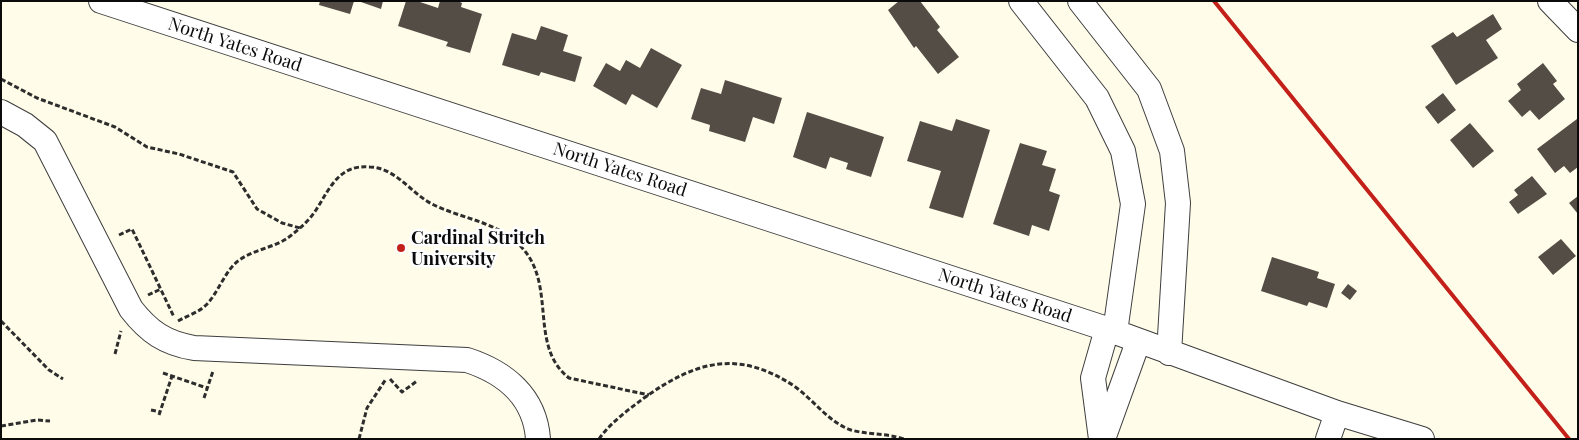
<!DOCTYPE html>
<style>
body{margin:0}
#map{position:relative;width:1579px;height:440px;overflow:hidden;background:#fffce9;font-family:"Playfair Display",serif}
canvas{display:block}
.frame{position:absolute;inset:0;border:2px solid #0b0b0b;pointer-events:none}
</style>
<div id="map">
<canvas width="1579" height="440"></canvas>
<div class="frame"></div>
</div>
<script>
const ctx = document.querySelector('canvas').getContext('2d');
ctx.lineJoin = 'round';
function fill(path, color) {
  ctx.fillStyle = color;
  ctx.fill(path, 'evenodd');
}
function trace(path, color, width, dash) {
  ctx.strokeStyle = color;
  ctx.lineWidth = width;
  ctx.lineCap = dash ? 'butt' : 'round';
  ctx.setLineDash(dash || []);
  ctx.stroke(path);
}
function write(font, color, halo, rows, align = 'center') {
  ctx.font = font + ' "Playfair Display",serif';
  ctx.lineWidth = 5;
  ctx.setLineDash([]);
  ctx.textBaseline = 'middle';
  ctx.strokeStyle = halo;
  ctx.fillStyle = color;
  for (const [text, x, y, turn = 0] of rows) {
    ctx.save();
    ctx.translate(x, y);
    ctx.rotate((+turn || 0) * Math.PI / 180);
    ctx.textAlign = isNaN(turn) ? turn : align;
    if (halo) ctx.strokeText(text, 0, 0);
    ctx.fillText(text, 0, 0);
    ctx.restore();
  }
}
fill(new Path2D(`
 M320,1H354L350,14L319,5Z
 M358,1H383L381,9Z
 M406,1H417L438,8L440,1H458L462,3L461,7L482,14L470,53L446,46L448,42L398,26Z
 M899,1H920L940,27L937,30L959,57L938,74L916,46L914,48L888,10Z
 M1493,14L1502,29L1486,40L1498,58L1456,85L1431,46L1453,32L1457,37Z
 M541,26L568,35L563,51L582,57L575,82L541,72L539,76L502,65L512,33L536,40Z
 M651,48L682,65L657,108L632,94L626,105L593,86L606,63L620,71L626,60L640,68Z
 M1543,63L1557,81L1553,84L1565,99L1539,120L1530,110L1522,117L1508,101L1521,90L1517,84Z
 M725,80L782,98L774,124L753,117L745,142L709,131L710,125L691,119L701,88L721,94Z
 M1443,93L1456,110L1438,124L1425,107Z
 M807,112L884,137L871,177L846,169L848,163L830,157L826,169L793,157Z
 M956,119L990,130L963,218L929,208L941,171L907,161L920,121L952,131Z
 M1577,119L1578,167L1570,173L1564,166L1555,173L1537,149Z
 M1470,123L1494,151L1473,168L1450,140Z
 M1020,143L1047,151L1042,165L1056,169L1049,191L1060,195L1049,231L1032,225L1029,236L993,224Z
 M1532,176L1547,194L1518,214L1509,202L1518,195L1514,190Z
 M1578,196V214L1569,203Z
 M1561,239L1576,256L1553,275L1538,257Z
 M1272,257L1319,272L1317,278L1335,284L1327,308L1309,302L1307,306L1261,291Z
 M1348,284L1357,291L1350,300L1341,293Z`), '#544d46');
const minor = new Path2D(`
 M101,1L1107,329L1337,413L1422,439
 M1021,1L1097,98L1123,151L1133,204L1115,332
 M1080,1L1149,89L1172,151L1178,203L1169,353
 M1550,1L1578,30
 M1,112L25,125L45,141L131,309C149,332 165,343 194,348L467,360C504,372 535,396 538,439
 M1101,439L1093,378L1107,329
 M1103,439L1138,342
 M1328,439L1337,413`);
trace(minor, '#3e3e3e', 26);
trace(new Path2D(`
 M1,79L37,98L115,127L147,147L179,154L233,172L257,209L282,223L300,228
 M119,235L132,229L174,317
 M148,295L161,289
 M1,321L49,370L63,379
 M178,321C187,316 197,313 205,306C218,294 224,272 238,261C254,249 274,248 289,237C299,229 309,221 316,210C330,188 339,164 370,167C397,168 412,195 434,205C465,220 501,222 524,250C556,288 529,347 569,378L649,395
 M115,354L121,331
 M163,373L207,388
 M390,379L402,392L417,381
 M204,398L213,371
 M151,410L160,412
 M159,415L172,376
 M1,426L37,420L50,421
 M359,439L367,408L386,379
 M599,439C610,423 628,410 644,398C696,361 738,349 794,386C814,400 828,422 851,430C869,435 886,433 904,439`), '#2d2d2d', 3, [5, 2.5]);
trace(minor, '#fff', 24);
trace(new Path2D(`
 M1214,1L1569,439`), '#c3201a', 4);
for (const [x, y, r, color] of [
 [401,248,5,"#c3201a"]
]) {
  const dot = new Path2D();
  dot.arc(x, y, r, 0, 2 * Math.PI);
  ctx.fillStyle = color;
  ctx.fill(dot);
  trace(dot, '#fff', 2);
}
write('18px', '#0b0b0b', '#fff', [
 ["North Yates Road",235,45,18],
 ["North Yates Road",620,170,18],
 ["North Yates Road",1005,296,18]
]);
write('bold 18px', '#0b0b0b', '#fff', [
 ["Cardinal Stritch",411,238],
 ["University",411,259]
], 'left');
</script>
